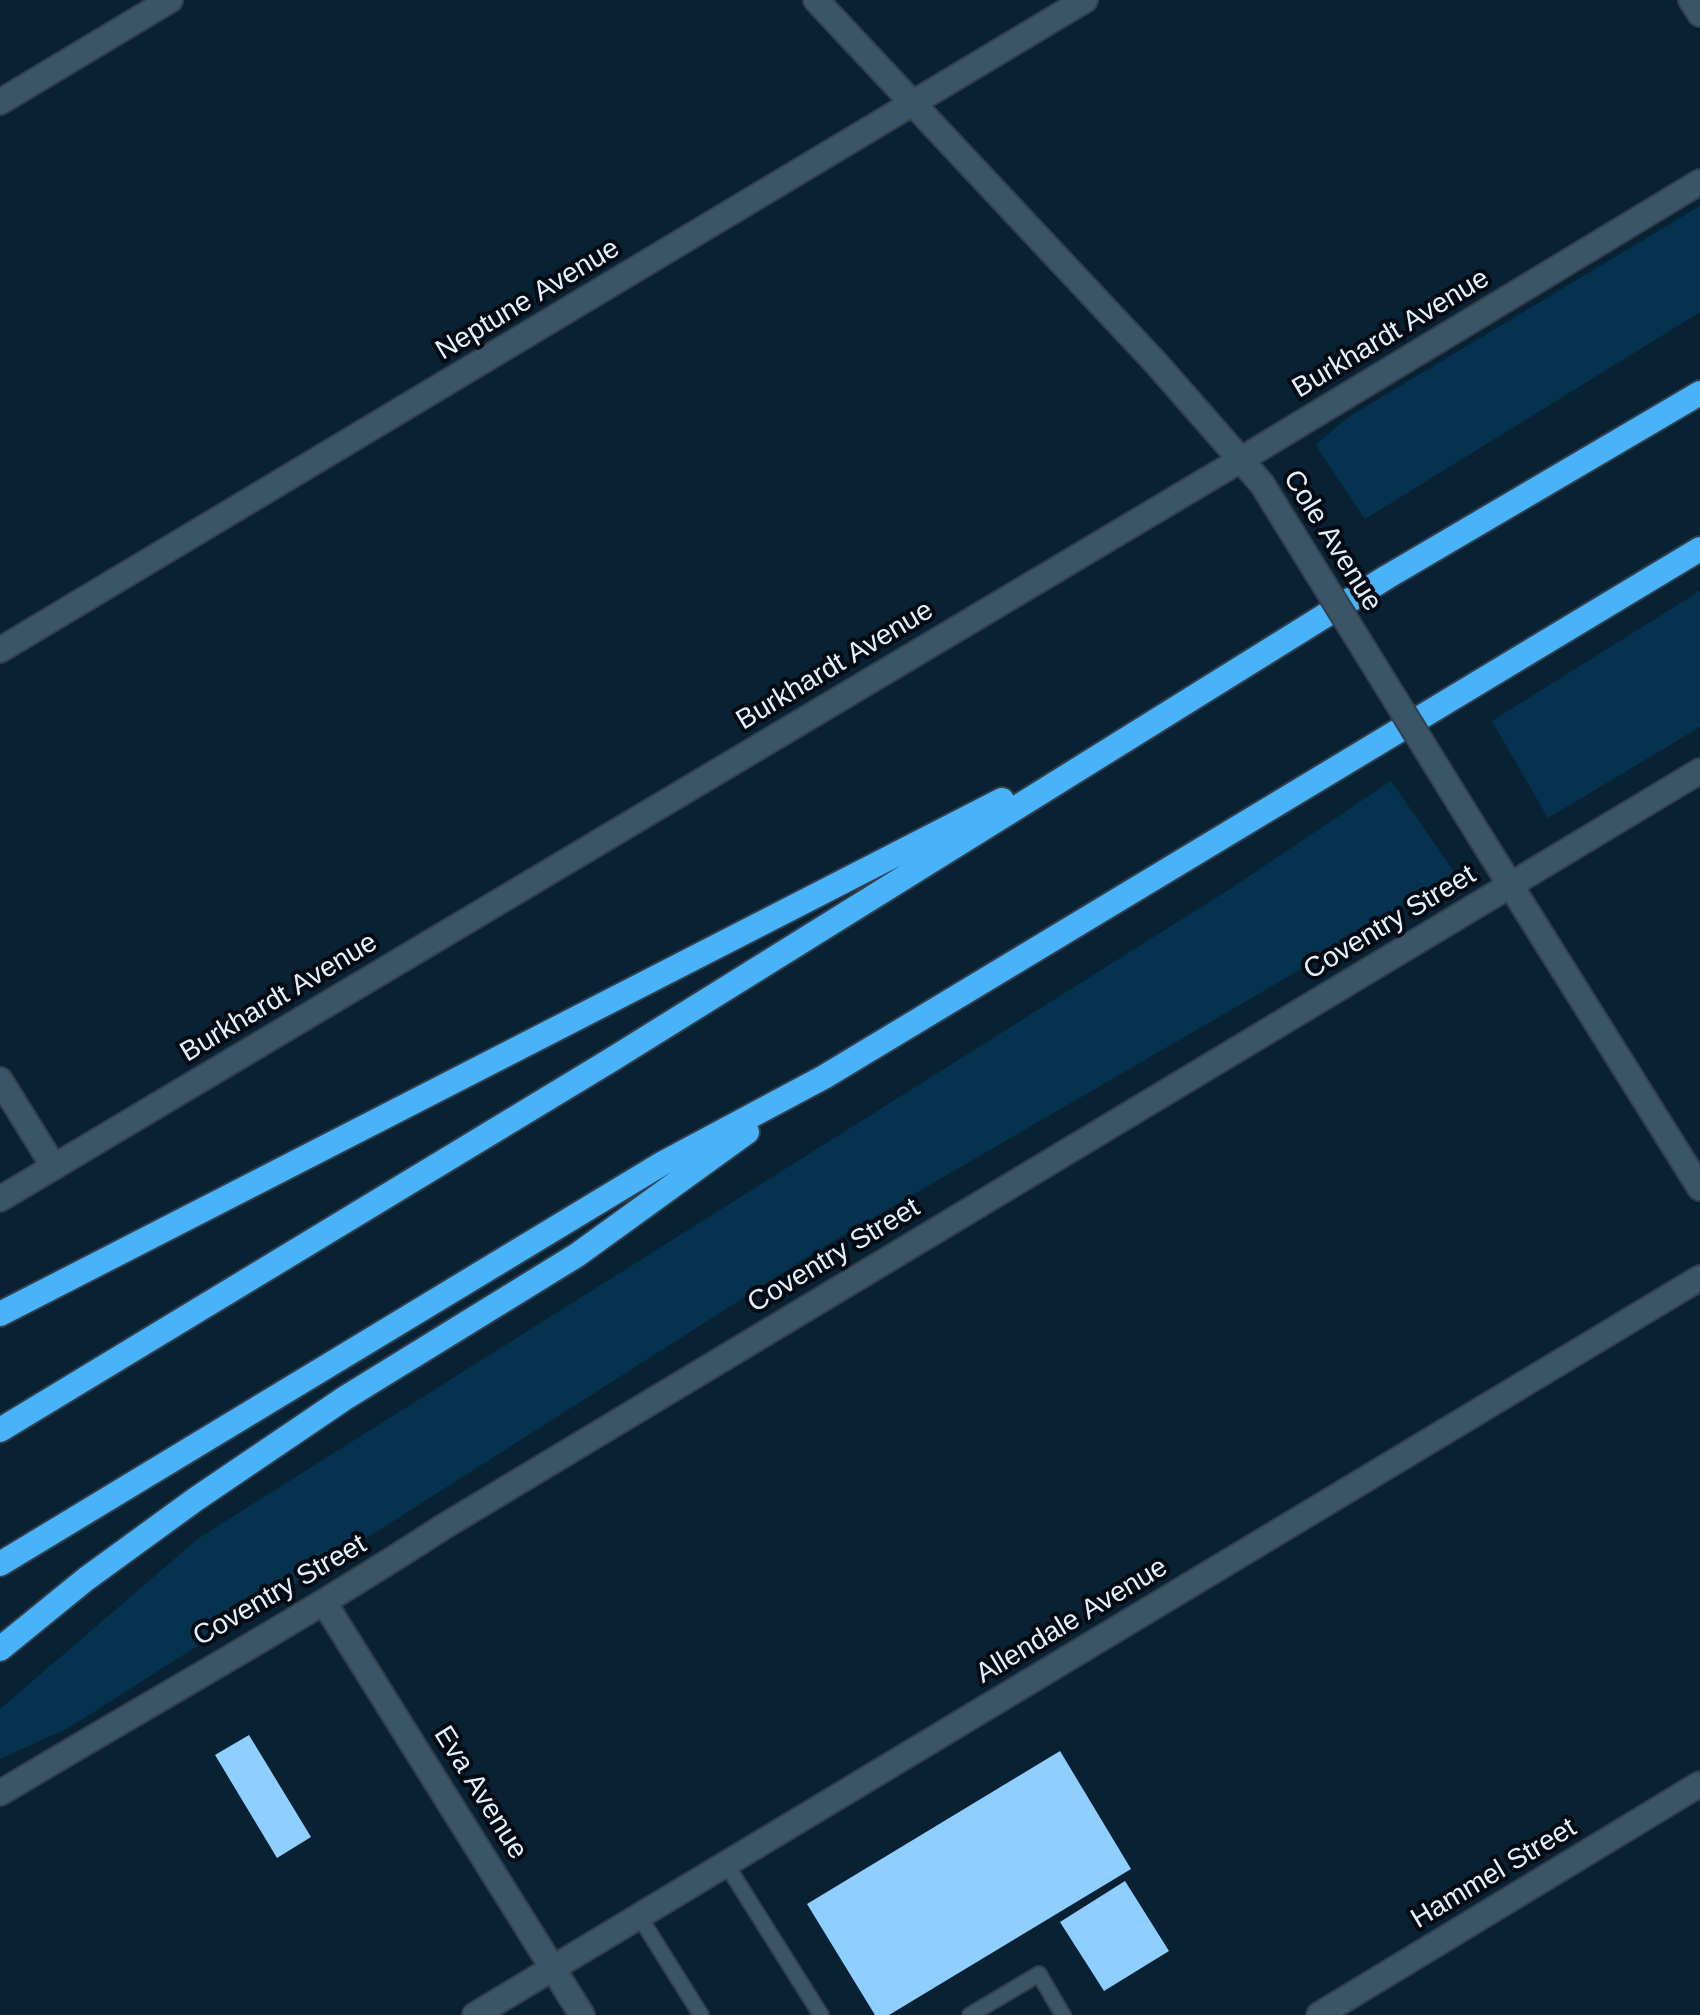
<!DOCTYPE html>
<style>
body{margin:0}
canvas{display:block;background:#092233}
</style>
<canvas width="1700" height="2015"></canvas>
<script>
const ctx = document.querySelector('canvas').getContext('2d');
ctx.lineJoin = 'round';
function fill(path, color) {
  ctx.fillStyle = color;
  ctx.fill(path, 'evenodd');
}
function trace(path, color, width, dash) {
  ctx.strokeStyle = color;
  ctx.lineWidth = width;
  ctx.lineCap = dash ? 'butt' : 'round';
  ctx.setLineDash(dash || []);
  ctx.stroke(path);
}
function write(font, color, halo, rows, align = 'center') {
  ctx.font = font + ' Arial,sans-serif';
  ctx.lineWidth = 8;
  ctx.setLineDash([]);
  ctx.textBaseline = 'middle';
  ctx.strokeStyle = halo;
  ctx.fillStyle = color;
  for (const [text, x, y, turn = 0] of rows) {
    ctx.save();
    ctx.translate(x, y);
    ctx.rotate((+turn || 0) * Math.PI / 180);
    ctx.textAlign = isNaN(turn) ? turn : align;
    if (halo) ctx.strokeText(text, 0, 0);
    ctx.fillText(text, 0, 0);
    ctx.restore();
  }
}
fill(new Path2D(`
 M1700,206V312L1365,519L1316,445L1347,418Z
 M1700,591V727L1548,818L1492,721Z
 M1391,781L1456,875L1358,936L828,1244L70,1727L0,1759V1709L199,1538L1230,889Z`), '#05334f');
fill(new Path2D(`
 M249,1735L311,1837L277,1858L215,1755Z
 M1060,1751L1131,1869L889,2015H875L807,1904Z
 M1125,1881L1169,1951L1104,1991L1060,1922Z`), '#8ecfff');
const lane = new Path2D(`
 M726,1864L821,2015
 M639,1916L701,2015
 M970,2015L1039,1974L1063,2015`);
const street = new Path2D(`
 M1691,0L1700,14
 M0,102L170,0
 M0,650L1085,0
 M0,1080L54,1167
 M0,1199L1242,459
 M325,1604L582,2015
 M0,1793C148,1704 299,1621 443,1527L1700,771
 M475,2015L1700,1278
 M1319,2015L1700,1784`);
const secondary = new Path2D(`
 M816,0L1155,362L1262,484
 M1242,459L1700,182
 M1479,835L1700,1188`);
const highway = new Path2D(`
 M0,1314L1002,800
 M0,1430L611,1060L1387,577L1700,393
 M0,1564L663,1163L824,1077L1700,549
 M0,1649L86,1579L196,1499L345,1398L577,1255L747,1132`);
trace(lane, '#323e4c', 18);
trace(street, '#323e4c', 28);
trace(secondary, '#323e4c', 28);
trace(highway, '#323e4c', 28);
trace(lane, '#3b5568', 14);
trace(street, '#3b5568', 24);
trace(secondary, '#3b5568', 24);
trace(highway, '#49b3f9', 24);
const secondaryBridge = new Path2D(`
 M1262,484L1479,835`);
trace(secondaryBridge, '#323e4c', 28, []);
trace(secondaryBridge, '#3b5568', 24);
write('28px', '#e3f2fd', '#030a12', [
 ["Neptune Avenue",528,300,-31],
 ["Burkhardt Avenue",1391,334,-31],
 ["Cole Avenue",1332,541,58],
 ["Burkhardt Avenue",835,666,-31],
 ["Coventry Street",1390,923,-31],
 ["Burkhardt Avenue",279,998,-31],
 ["Coventry Street",834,1256,-31],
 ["Coventry Street",280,1591,-30],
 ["Allendale Avenue",1072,1621,-31],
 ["Eva Avenue",480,1793,58],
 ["Hammel Street",1494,1874,-31]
]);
</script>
